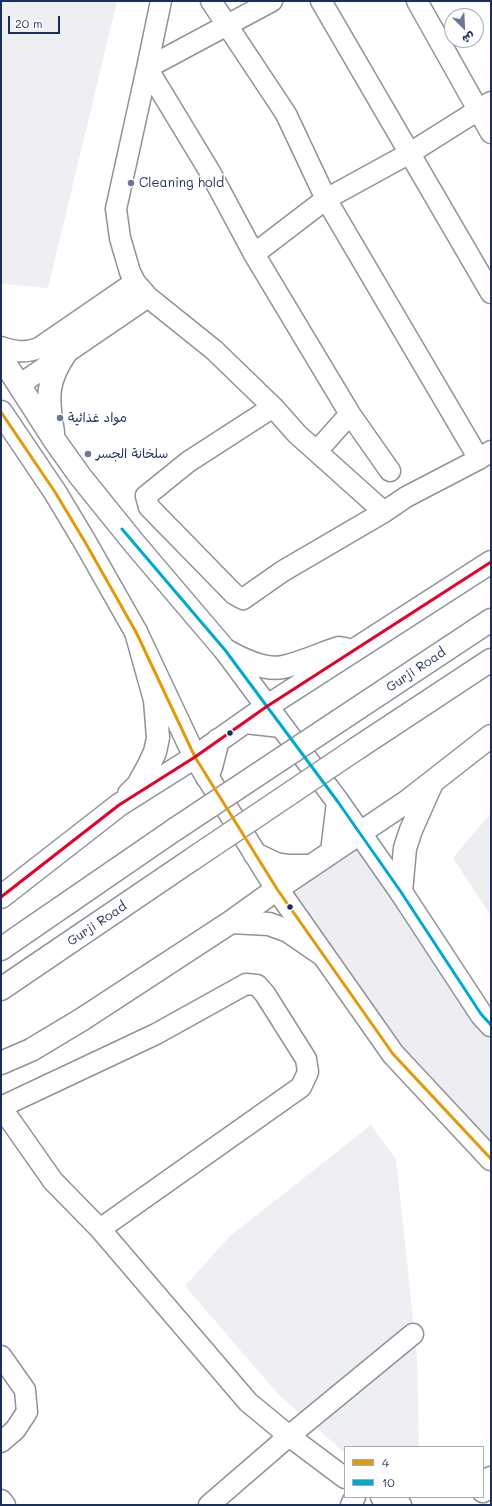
<!DOCTYPE html>
<meta charset="utf-8">
<style>
body{margin:0}
#map{position:relative;width:492px;height:1506px;overflow:hidden;background:#fff;font-family:Mali,"Playpen Sans Arabic",sans-serif}
canvas{display:block}
.frame{position:absolute;inset:0;border:2px solid #1b2f5e;pointer-events:none}
.legend{position:absolute;left:344px;top:1446px;width:140px;height:52px;box-sizing:border-box;background:#fff;border:1px solid #a4acbf;margin:0;padding:5px 7px;list-style:none;font-size:12px;color:#1b2f5e}
.legend li{display:flex;align-items:center;gap:8px;height:20px}
.legend b{width:20px;border:1px solid #a4acbf}
.north{position:absolute;left:444px;top:8px;width:40px;height:40px;box-sizing:border-box;background:#fff;border:1px solid #a4acbf;border-radius:50%;rotate:156deg;font-size:11px;font-weight:700;line-height:16px;text-align:center;color:#1b2f5e}
.north::after{content:'';display:block;margin:auto;width:14px;height:18px;background:#6b7896;clip-path:polygon(50% 0,100% 100%,50% 72%,0 100%)}
.scale{position:absolute;left:8px;top:16px;width:52px;height:18px;box-sizing:border-box;border:2px solid #1b2f5e;border-top:0;padding-left:5px;font-size:12px;line-height:14px;white-space:nowrap;color:#1b2f5e;-webkit-text-stroke:3px #fff;paint-order:stroke}
</style>
<div id="map">
<canvas width="492" height="1506"></canvas>
<div class="frame"></div>
<ul class="legend">
<li><b style="height:5px;background:#e19a09"></b>4</li>
<li><b style="height:5px;background:#00a9ce"></b>10</li>
</ul>
<div class="north">ش</div>
<div class="scale">20 m</div>
</div>
<script>
const ctx = document.querySelector('canvas').getContext('2d');
ctx.lineJoin = 'round';
function fill(path, color) {
  ctx.fillStyle = color;
  ctx.fill(path, 'evenodd');
}
function trace(path, color, width, dash) {
  ctx.strokeStyle = color;
  ctx.lineWidth = width;
  ctx.lineCap = dash ? 'butt' : 'round';
  ctx.setLineDash(dash || []);
  ctx.stroke(path);
}
function write(font, color, halo, rows, align = 'center') {
  ctx.font = font + ' Mali,"Playpen Sans Arabic",sans-serif';
  ctx.lineWidth = 3;
  ctx.setLineDash([]);
  ctx.textBaseline = 'middle';
  ctx.strokeStyle = halo;
  ctx.fillStyle = color;
  for (const [text, x, y, turn = 0] of rows) {
    ctx.save();
    ctx.translate(x, y);
    ctx.rotate((+turn || 0) * Math.PI / 180);
    ctx.textAlign = isNaN(turn) ? turn : align;
    if (halo) ctx.strokeText(text, 0, 0);
    ctx.fillText(text, 0, 0);
    ctx.restore();
  }
}
fill(new Path2D(`
 M1,1H117L48,288L1,284Z
 M371,1125L396,1159L417,1356L419,1447H345V1453L279,1395L185,1286L229,1237Z`), '#edeff3');
fill(new Path2D(`
 M491,813V916L453,858Z
 M356,849L491,1037V1151L428,1087L292,894Z`), '#edeef2');
const minor = new Path2D(`
 M161,1L147,68L116,209L120,238L130,272L135,282L148,297L214,350L273,407L297,434L384,512L406,497L479,459
 M211,1L286,114L326,199L479,459L491,451
 M272,1L147,68L210,172L254,254L350,414L390,471
 M321,1L491,293
 M417,1L491,133
 M254,254L326,199L410,153L491,102
 M1,347C15,352 25,353 39,348L135,282
 M19,385L148,297
 M273,407L188,462L146,496L149,507L234,594L243,599L283,571L384,512
 M317,451L350,414
 M1,1107L156,1034L246,984L257,985L265,994L306,1059L308,1072L301,1087L100,1229
 M1,1107L53,1181L100,1229L248,1402L289,1436L345,1478
 M1,1356L25,1390L27,1412L15,1430L1,1442
 M381,1497L401,1505
 M1,1500L5,1505
 M209,1505L289,1436L413,1334
 M351,1505L355,1497`);
const major = new Path2D(`
 M1,357L55,441L80,476L134,543L225,650L338,802L401,892L481,1014L491,1025
 M1,412L55,492L85,542L136,632L195,757L277,889L393,1054L491,1159
 M53,432C47,397 46,381 67,351
 M483,1491L491,1478`);
const highway = new Path2D(`
 M225,650C241,659 264,671 283,667C302,663 320,654 339,648L345,649
 M340,720L491,620
 M245,722L281,726
 M359,747L491,660
 M207,777L211,767L218,740
 M129,794L138,785L149,765L155,752L158,738L155,700L136,632
 M332,852L338,802
 M255,854L276,864L289,866H310
 M401,892L405,848L411,830L431,785
 M1,897L119,805L195,757L266,707L491,562
 M231,922L269,924L288,931L323,955
 M1,949L174,830
 M1,989L194,858
 M1,1063L31,1050L81,1020L231,922L277,889L409,800L491,736`);
trace(minor, '#8e929a', 23);
trace(major, '#8e929a', 25);
trace(highway, '#8e929a', 25);
trace(minor, '#fff', 20);
trace(major, '#fff', 22);
trace(highway, '#fff', 22);
const highwayBridge = new Path2D(`
 M174,830L340,720
 M194,858L359,747`);
trace(highwayBridge, '#8e929a', 25, []);
trace(highwayBridge, '#fff', 22);
trace(new Path2D(`
 M1,412L55,492L85,542L136,632L195,757L277,889L393,1054L491,1159`), '#e19a09', 3);
trace(new Path2D(`
 M122,529L225,650L338,802L401,892L481,1014L491,1025`), '#00a9ce', 3);
trace(new Path2D(`
 M1,897L119,805L195,757L266,707L491,562`), '#e4002b', 3);
for (const [x, y, r, color] of [
 [131,183,4,"#6b7896"],
 [60,418,4,"#6b7896"],
 [88,454,4,"#6b7896"],
 [230,733,3.5,"#1b2f5e"],
 [290,907,3.5,"#1b2f5e"]
]) {
  const dot = new Path2D();
  dot.arc(x, y, r, 0, 2 * Math.PI);
  ctx.fillStyle = color;
  ctx.fill(dot);
  trace(dot, '#fff', 1.5);
}
write('13px', '#1b2f5e', '#fff', [
 ["Cleaning hold",139,183],
 ["مواد غذائية",68,418],
 ["سلخانة الجسر",96,454]
], 'left');
write('13px', '#1b2f5e', '#fff', [
 ["Gurji Road",416,670,-34],
 ["Gurji Road",97,924,-34]
]);
</script>
